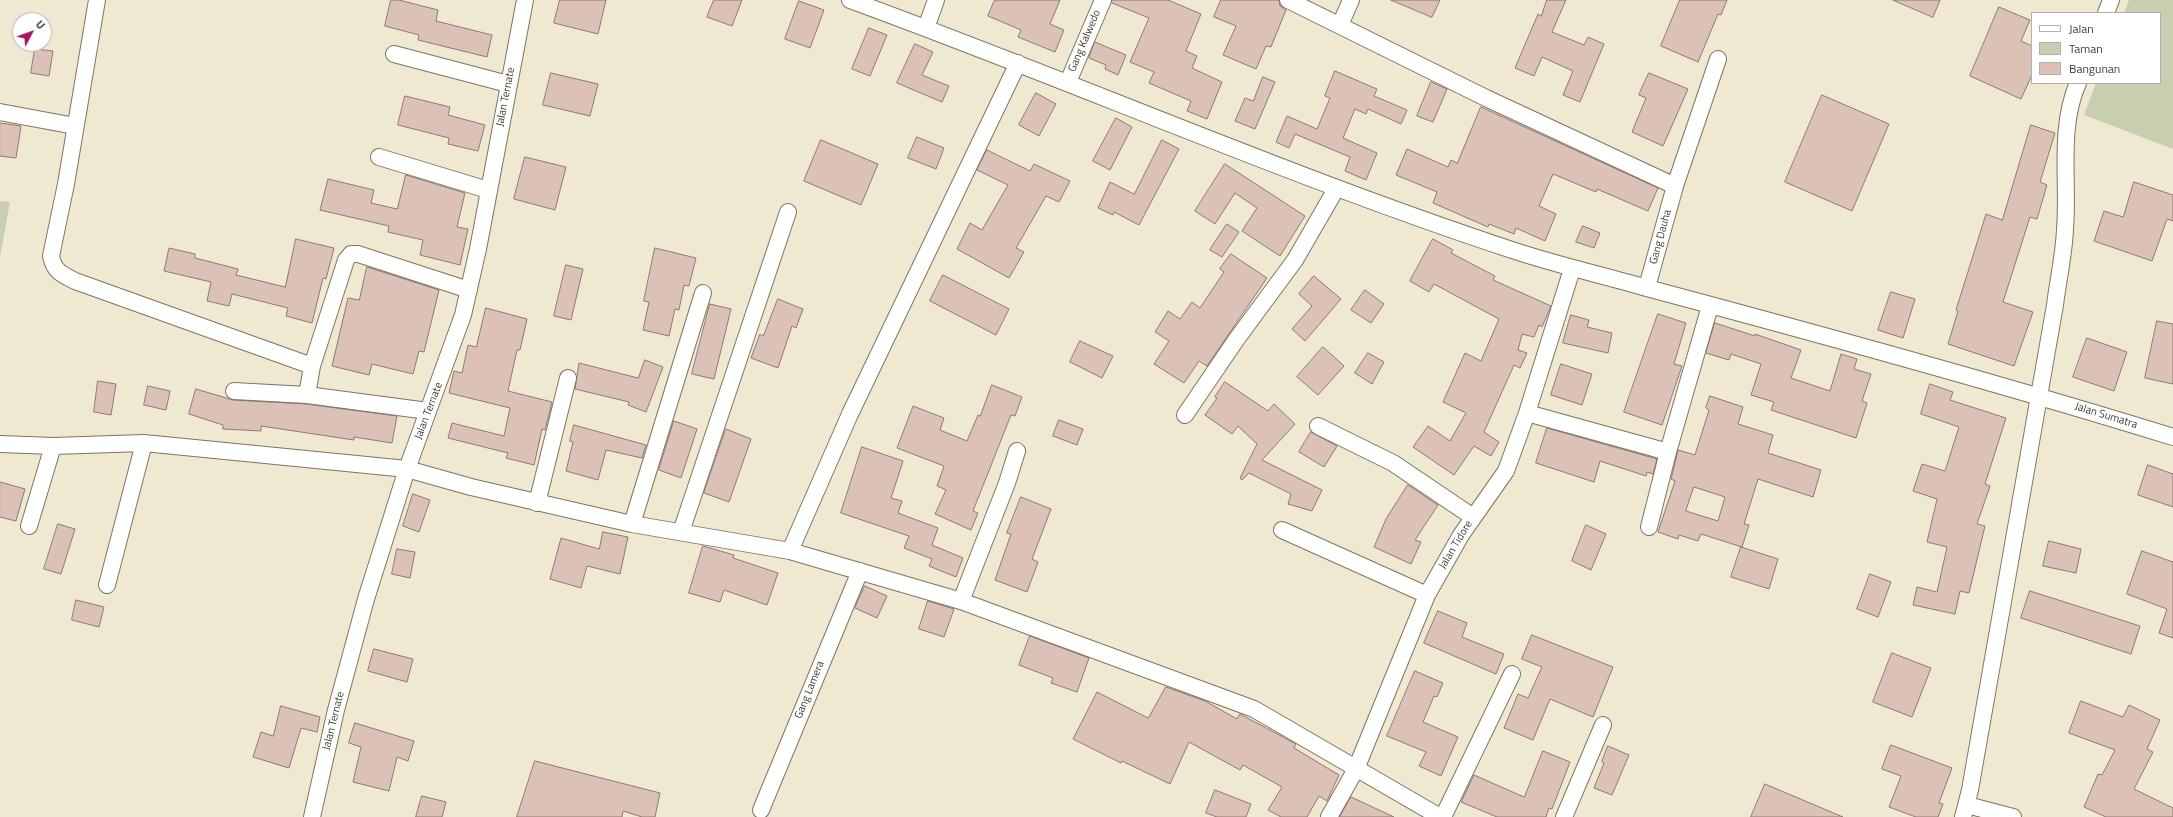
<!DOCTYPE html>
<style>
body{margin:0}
#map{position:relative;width:2173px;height:817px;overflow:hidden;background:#efe9d2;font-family:"Titillium Web",sans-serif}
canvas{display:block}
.legend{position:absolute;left:2031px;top:12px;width:130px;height:72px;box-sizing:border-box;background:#fff;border:1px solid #b2b1ad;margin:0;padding:5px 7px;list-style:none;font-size:12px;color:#3e3c33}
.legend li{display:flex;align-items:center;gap:8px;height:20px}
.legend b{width:20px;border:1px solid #b2b1ad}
.north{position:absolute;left:12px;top:12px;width:40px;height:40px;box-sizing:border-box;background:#fff;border:1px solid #b2b1ad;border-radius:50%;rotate:49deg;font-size:11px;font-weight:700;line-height:16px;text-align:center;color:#3e3c33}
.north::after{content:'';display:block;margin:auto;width:14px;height:18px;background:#a2155d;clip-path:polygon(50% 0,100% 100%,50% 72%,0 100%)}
</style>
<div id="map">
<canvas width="2173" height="817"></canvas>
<ul class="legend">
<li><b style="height:5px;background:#fff"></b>Jalan</li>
<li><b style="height:11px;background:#c8cfb1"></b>Taman</li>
<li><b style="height:11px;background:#dbc1b7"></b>Bangunan</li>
</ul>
<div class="north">U</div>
</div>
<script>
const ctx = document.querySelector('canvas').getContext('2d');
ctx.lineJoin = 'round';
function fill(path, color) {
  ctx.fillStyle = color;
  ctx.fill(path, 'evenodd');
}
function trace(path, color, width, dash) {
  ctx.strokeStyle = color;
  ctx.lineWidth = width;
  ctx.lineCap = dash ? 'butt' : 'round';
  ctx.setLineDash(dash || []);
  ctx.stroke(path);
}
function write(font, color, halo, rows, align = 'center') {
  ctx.font = font + ' "Titillium Web",sans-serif';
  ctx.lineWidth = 3.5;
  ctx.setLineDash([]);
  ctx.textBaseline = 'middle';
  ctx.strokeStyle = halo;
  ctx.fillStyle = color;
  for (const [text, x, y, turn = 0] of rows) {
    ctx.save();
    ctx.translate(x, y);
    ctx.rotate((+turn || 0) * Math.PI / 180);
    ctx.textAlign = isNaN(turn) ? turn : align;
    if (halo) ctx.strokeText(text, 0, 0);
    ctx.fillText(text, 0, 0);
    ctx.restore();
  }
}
fill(new Path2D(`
 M2129,0H2173V149L2084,115L2096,83H2160V13H2124Z
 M0,201L10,202L0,257Z`), '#c8cfb1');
const building = new Path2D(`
 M391,0H399L438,10L436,21L492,35L487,57L418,40L419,35L385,26Z
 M560,0H606L598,34L554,23Z
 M714,0H742L732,26L707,17Z
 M995,0H1060L1050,24L1064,30L1055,52L1018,37L1021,30L988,16Z
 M1112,0H1168L1201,14L1186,51L1197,56L1192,68L1222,82L1207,119L1187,111L1191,101L1149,83L1154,72L1130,62L1149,18L1112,3Z
 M1221,0H1279L1280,6L1286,10L1271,47L1266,46L1256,69L1223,55L1236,26L1214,17Z
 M1391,0H1440L1432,17Z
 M1547,0H1566L1552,32L1584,45L1588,37L1604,44L1580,102L1563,95L1573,71L1542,57L1534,76L1515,68L1538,14L1541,16Z
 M1680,0H1727L1721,15L1718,14L1698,62L1661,46Z
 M1893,0H1940L1933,17Z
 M799,1L824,10L810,48L785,39Z
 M1999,7L2030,20L2021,41L2032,46V75L2021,99L1970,76Z
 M869,28L887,35L870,76L852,69Z
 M1095,42L1126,55L1118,75L1105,69L1106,65L1089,58Z
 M915,44L933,52L922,75L949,86L942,102L897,83Z
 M35,49L53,51L49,76L31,73Z
 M1335,71L1377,89L1374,96L1407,110L1401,124L1368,109L1366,114L1355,109L1343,138L1377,153L1366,180L1345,171L1350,157L1295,134L1289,148L1276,142L1287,116L1317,129L1330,98L1325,96Z
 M551,73L598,84L590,116L543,105Z
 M1649,73L1688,89L1663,146L1632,132L1646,98L1639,95Z
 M1263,77L1275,82L1255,129L1235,121L1245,98L1253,101Z
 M1431,82L1447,89L1433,122L1417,116Z
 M1036,93L1056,104L1039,136L1019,125Z
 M1822,95L1889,124L1852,211L1785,182Z
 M405,96L450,107L448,115L485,125L478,151L448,144L449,138L398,125Z
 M1481,107L1658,188L1648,211L1597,189L1596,192L1553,174L1539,206L1556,214L1545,241L1516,228L1514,234L1489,224L1488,227L1433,203L1437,192L1396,175L1407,149L1448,167L1451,160L1457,163Z
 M1116,118L1132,127L1110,170L1093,161Z
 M0,123L21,126L16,158L0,156Z
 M2031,125L2055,133L2040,182L2047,185L2037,219L2030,217L2003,302L2033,312L2014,366L1948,344L1958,311L1956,310L1986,214L2002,220Z
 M917,137L944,148L936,169L908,158Z
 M821,140L878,164L861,205L804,181Z
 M1162,140L1179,149L1139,225L1114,212L1113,215L1098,208L1110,182L1134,194Z
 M987,150L1030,171L1034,164L1070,181L1059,202L1046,196L1016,248L1024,252L1009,278L957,249L970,223L982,230L1008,185L977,170Z
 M525,157L566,167L555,210L514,199Z
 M1225,164L1305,216L1280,256L1242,231L1257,208L1235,193L1215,224L1195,211Z
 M406,175L465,193L457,227L468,229L460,265L420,255L423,240L388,232L389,226L320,210L328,179L374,190L371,203L397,209Z
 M2134,182L2173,195V221L2167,219L2152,261L2094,241L2104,211L2123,217Z
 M1227,224L1239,232L1222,257L1210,250Z
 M1583,226L1600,233L1594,248L1576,242Z
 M296,239L334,248L326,279L323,278L312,323L286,316L288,308L232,294L229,306L207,301L211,282L164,271L169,248L195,254V258L238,269L236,275L285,287Z
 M1433,239L1453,250L1451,253L1495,276L1493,280L1551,306L1542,327L1539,325L1534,337L1522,334L1518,350L1527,353L1520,368L1514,365L1484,432L1499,442L1491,456L1474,446L1454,475L1413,447L1428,426L1450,441L1466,413L1443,402L1465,353L1481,361L1499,319L1434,284L1429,292L1410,281Z
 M655,248L696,258L689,286L684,285L679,310L675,309L669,336L643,330L649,302L644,301Z
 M1231,254L1267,278L1207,366L1199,361L1184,383L1154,364L1169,341L1155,332L1168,311L1180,319L1192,302L1200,308L1224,272L1220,269Z
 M566,265L583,269L571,320L554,316Z
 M367,267L439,290L424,352L419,351L413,374L372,364L369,375L332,366L348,298L359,300Z
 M943,275L1009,309L996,335L930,301Z
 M1314,276L1341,299L1305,341L1292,329L1312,306L1299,294Z
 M1365,290L1384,304L1371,323L1351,310Z
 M1891,292L1915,299L1903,338L1878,330Z
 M778,299L803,309L796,328L792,326L778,368L751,358L760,334L763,336Z
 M710,304L731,309L714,379L692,374Z
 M486,308L527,319L520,350H517L508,391L552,402L545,430L542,429L534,465L506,458L508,453L448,438L452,423L504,436L510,408L449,393L454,371L462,373L468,345L476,347Z
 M1658,314L1686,323L1674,364L1682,366L1662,425L1624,412Z
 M1571,315L1589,320L1587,327L1612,333L1608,353L1563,343Z
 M2157,321L2173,324V384L2145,378Z
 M1715,323L1755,336V334L1801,350L1791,378L1830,391L1841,354L1857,359L1854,369L1871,374L1862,401L1867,403L1856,438L1771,410L1774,402L1751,395L1761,364L1731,354L1729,360L1706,353Z
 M2087,338L2127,352L2114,391L2073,377Z
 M1080,341L1113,356L1102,378L1070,362Z
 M1323,347L1344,366L1318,395L1297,377Z
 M1368,353L1384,362L1372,384L1355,373Z
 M645,360L663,367L646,412L628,405L629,402L575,389L579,363L638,378Z
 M1561,364L1592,374L1582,405L1551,395Z
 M98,381L116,384L111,415L94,412Z
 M1225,382L1268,411L1274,404L1295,424L1262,460L1322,490L1312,511L1288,504L1291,494L1249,473L1242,480L1240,478L1257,444L1238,426L1232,434L1205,415L1217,398L1215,397Z
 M1930,384L1953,392L1950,400L2006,418L1985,484L1990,486L1977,524L1985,526L1969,593L1960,591L1955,614L1913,605L1917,587L1937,592L1947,547L1927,542L1937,499L1913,491L1922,464L1945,471L1959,427L1921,414Z
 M992,385L1022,397L1015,416L1011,415L973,511L978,513L971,530L935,514L946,490L937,486L944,466L897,448L913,406L944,418L940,430L967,441L978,415L980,416Z
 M148,386L170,391L166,410L144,405Z
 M196,389L233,400L306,404L397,416L392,443L354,437V440L261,426V431L223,429V425L189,414Z
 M1710,396L1743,407L1738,424L1773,435L1768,453L1821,470L1813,497L1758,479L1744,524L1749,525L1742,547L1701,534L1698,541L1679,535L1678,539L1658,532L1675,481L1671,479L1678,450L1695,455L1709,410L1706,408ZM1694,487L1725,497L1718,521L1686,511Z
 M1059,420L1083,429L1077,445L1053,436Z
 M674,421L697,429L681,478L659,470Z
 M574,425L646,445L642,458L606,450L598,480L566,471L573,442L570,441Z
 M1547,428L1657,459L1653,474L1647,472L1646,476L1600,461L1594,482L1536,463Z
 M726,429L751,439L729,502L704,493Z
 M1311,432L1337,446L1324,467L1299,452Z
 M862,447L903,461L891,498L902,501L898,513L938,528L932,545L963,558L956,577L929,566L932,559L904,548L909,536L841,513Z
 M2148,465L2173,474V507L2138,495Z
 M0,482L25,489L16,521L0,517Z
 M1408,485L1438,505L1415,540L1421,542L1411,564L1374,547L1386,519Z
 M413,494L430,500L419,532L403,526Z
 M1021,497L1051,509L1032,559L1038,562L1027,592L995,580L1011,534L1007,533Z
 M58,524L75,529L61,574L44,569Z
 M1586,525L1606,534L1591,570L1572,561Z
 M603,532L628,537L620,574L587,566L581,588L550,579L561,538L599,549Z
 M2049,541L2081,549L2076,573L2043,566Z
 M703,546L734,555L733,558L778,573L767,605L724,590L720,602L689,593Z
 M1741,547L1778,559L1769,589L1731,577Z
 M397,549L415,552L410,578L392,574Z
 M2142,551L2173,562V638L2159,633L2167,609L2127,594Z
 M1870,574L1891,582L1878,617L1857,609Z
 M865,586L887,596L877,618L855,608Z
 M2030,591L2140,626L2131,654L2021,618Z
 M76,600L104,607L99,627L72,620Z
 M928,601L954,609L944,637L919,629Z
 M1438,611L1467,623L1462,637L1504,654L1496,674L1424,643Z
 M1532,635L1613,667L1593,717L1550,699L1533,740L1504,728L1518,694L1528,698L1542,667L1522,659Z
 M1030,636L1089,658L1077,692L1051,683L1053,678L1019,665Z
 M374,649L413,659L407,682L368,671Z
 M1892,653L1931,668L1912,717L1873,702Z
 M1415,671L1443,683L1437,697L1434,696L1423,722L1458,737L1441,776L1419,766L1426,752L1387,736Z
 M1166,687L1205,701L1237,719L1240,714L1296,744L1294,748L1339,775L1327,801L1319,796L1307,817H1281L1268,810L1282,787L1243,765L1240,770L1189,742L1170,784L1122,761L1121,763L1073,739L1097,692L1148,718Z
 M2081,701L2123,717L2129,705L2160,720L2147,749L2153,752L2134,789L2173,808V817H2106L2084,807L2098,774L2102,775L2115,750L2069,733Z
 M281,706L320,717L317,732L301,728L289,768L253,757L261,732L273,736Z
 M355,723L414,741L408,761L397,757L389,791L353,782L361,747L349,743Z
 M1891,745L1952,768L1939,803L1943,804L1938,817H1916L1889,807L1901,776L1882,769Z
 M1608,746L1629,755L1612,795L1594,788L1604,763L1602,762Z
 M1543,751L1570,762L1552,809L1549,808L1546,817H1497L1461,802L1474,775L1524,797Z
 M535,761L660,793L655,817H642L623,811L622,817H517Z
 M1765,784L1843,817H1751Z
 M1215,790L1251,804L1246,817H1217L1206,813Z
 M422,796L446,802L442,817H416Z
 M1351,797L1394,817H1340Z`);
fill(building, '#dbc1b7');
trace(building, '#907970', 1);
const minor = new Path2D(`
 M97,0L66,184L51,256C54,271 61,274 75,281L312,366
 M850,0C1072,81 1288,176 1512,250C1557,265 1602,275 1647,288C1823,335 1999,383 2173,437
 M1288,0L1486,98L1675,186
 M2106,13L2111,0
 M1340,25L1351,0
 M926,28L936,0
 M394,54L508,84
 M1068,82L1103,0
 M0,112L75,126
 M379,157L488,190
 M1647,287L1675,186L1718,59
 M234,391L307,395L428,411
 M307,395L312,366L346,260L351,254H358L469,290
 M1527,413L1668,452
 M1185,415L1236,340L1295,260L1336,189
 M1318,426L1393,463L1473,517
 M0,444L53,446L144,443L407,469L471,487L632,524L790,551L961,601L1254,709L1440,817
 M537,503L568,378
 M632,524L703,293
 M29,526L53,446
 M1649,527L1668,452L1710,306
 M1282,530L1427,595
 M681,532L788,212
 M790,551L850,414L1018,63
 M107,585L144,443
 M961,601L1007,483L1017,451
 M1967,805L2013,817
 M761,810L860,571
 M312,817L336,710L366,599L407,469L463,315L478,249L525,0
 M1329,817L1356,769L1427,595L1461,535L1506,471L1527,413L1572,269
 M1443,817L1512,674
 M1564,817L1603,725
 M1963,817L1970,790L2055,305C2058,280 2064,255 2065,229C2069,182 2058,128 2078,83`);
trace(minor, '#7c7661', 18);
trace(minor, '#fff', 16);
write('11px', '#3e3c33', '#fff', [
 ["Gang Kalwedo",1085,41,-67],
 ["Jalan Ternate",506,97,-79],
 ["Gang Dauha",1661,237,-75],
 ["Jalan Ternate",429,411,-69],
 ["Jalan Sumatra",2106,416,17],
 ["Jalan Tidore",1456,545,-59],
 ["Gang Lamera",810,690,-68],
 ["Jalan Ternate",334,721,-76]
]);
</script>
